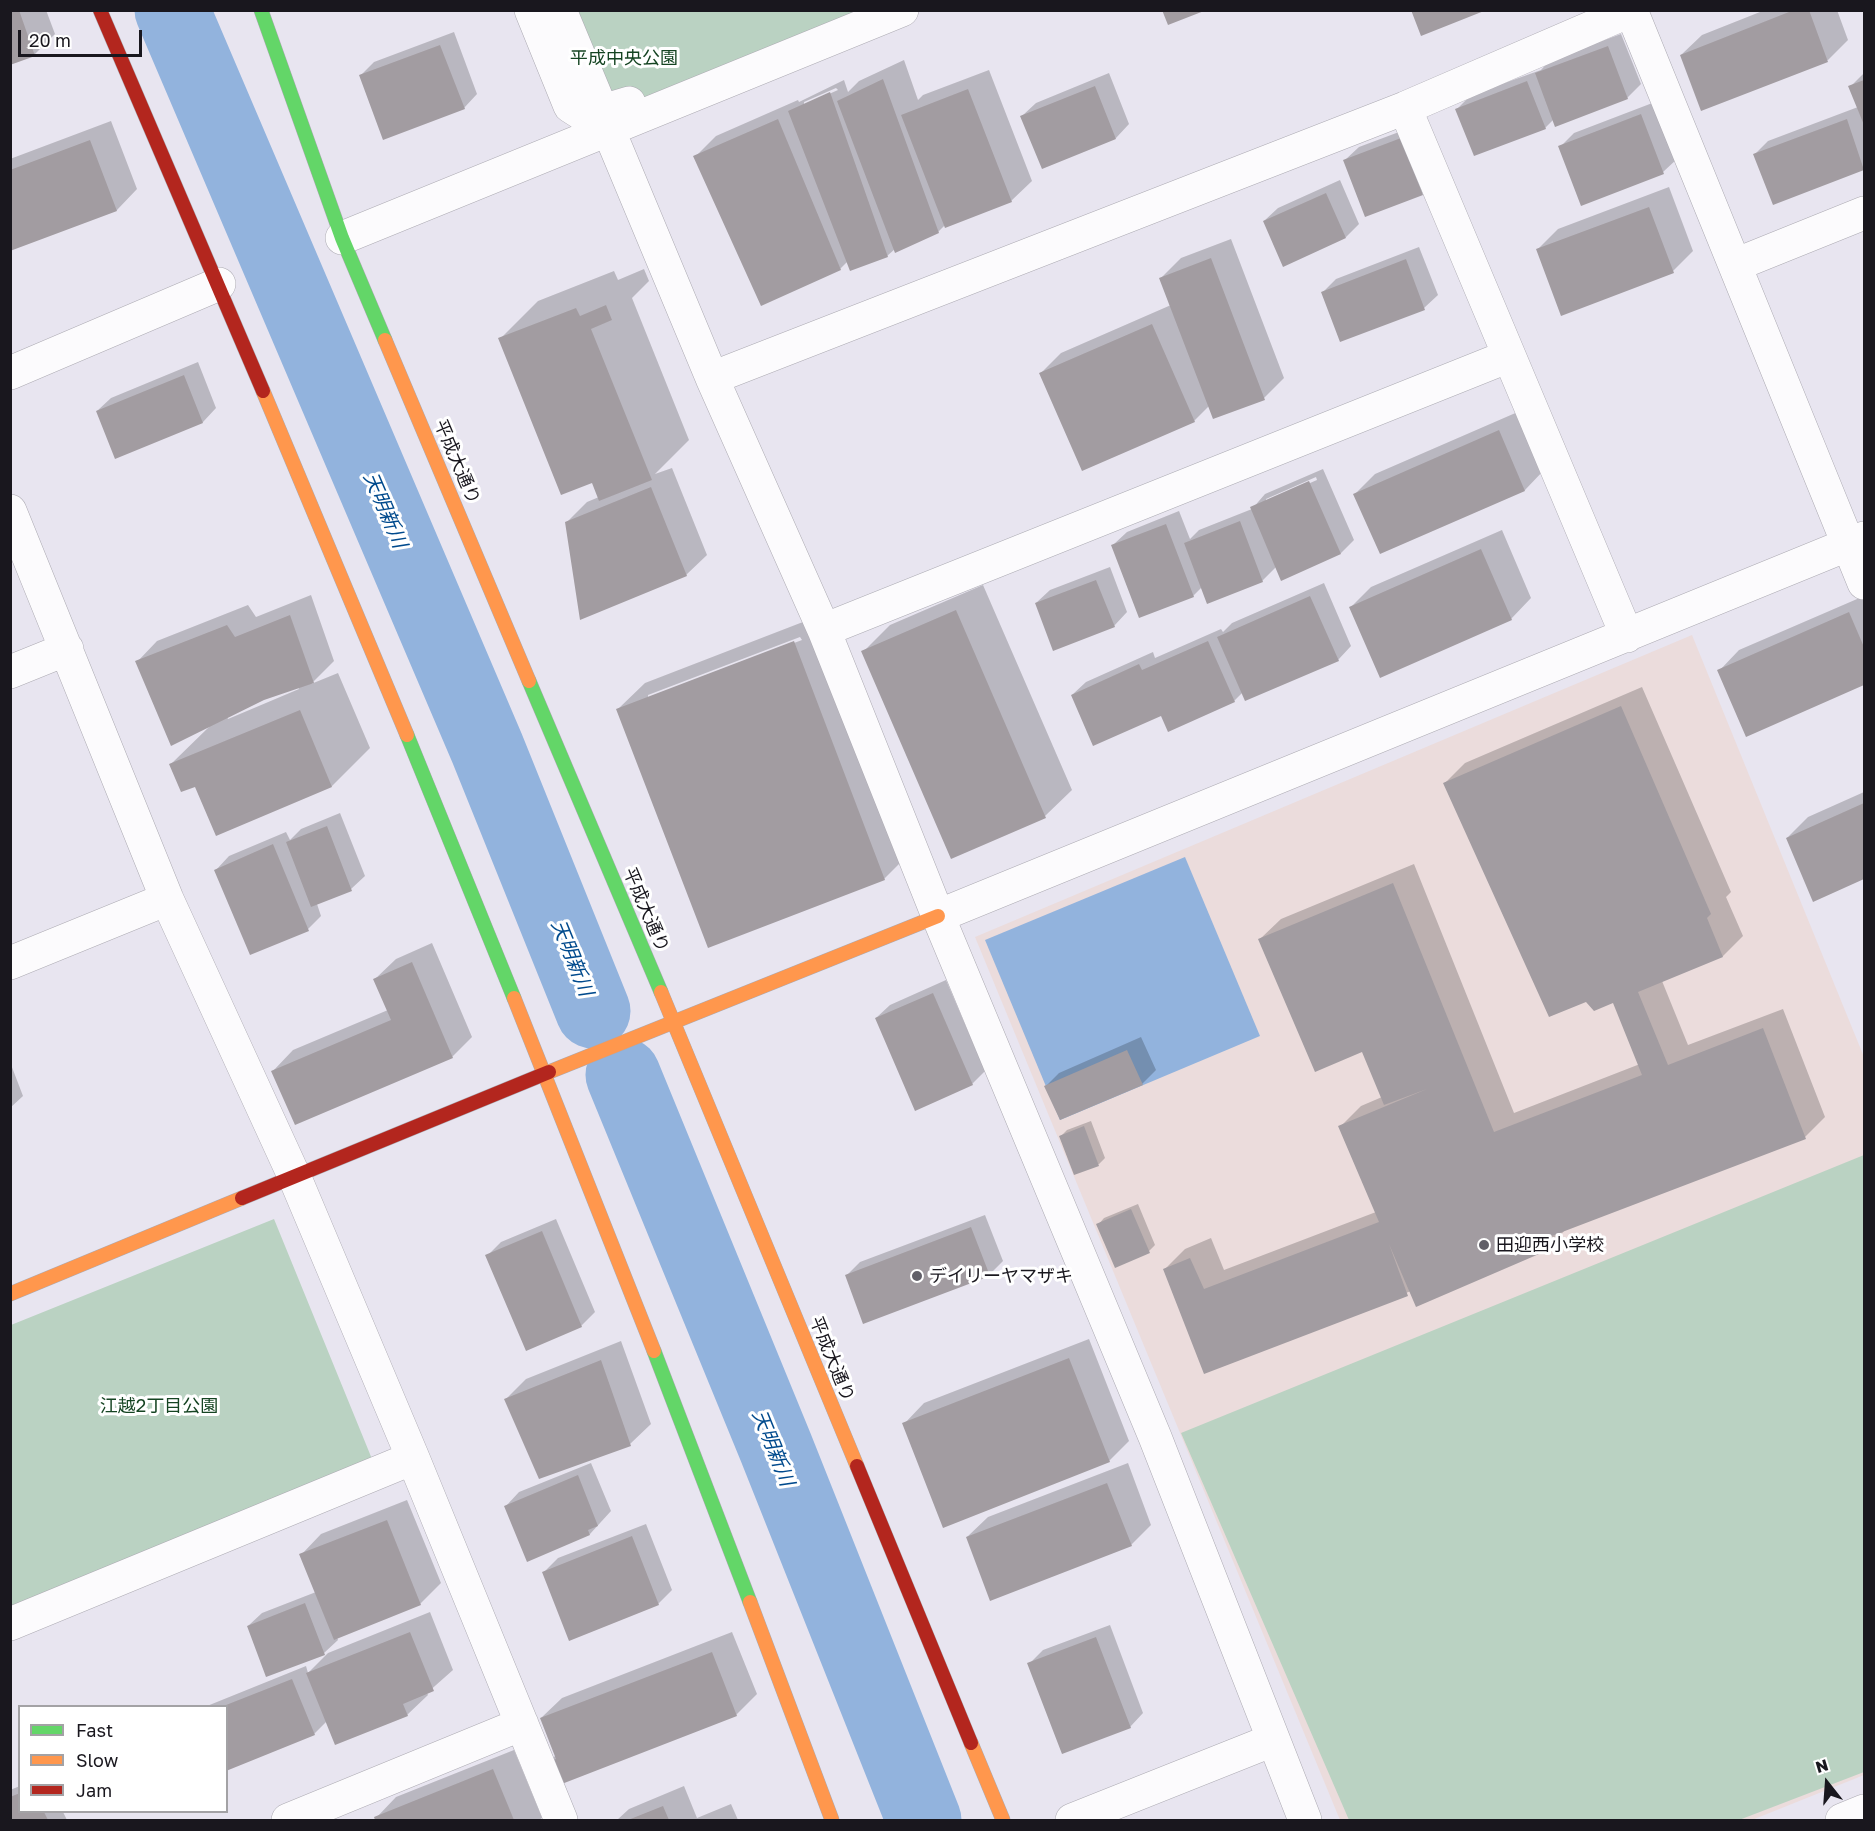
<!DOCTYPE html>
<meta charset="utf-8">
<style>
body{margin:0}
#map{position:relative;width:1875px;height:1831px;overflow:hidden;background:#e8e5f0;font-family:"Golos Text",sans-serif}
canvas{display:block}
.frame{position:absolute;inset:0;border:12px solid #19171e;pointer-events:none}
.legend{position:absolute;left:18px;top:1705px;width:210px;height:108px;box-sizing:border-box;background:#fff;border:2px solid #a3a2a5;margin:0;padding:8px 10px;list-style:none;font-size:18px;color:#19171e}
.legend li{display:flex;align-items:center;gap:12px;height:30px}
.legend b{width:30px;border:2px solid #a3a2a5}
.north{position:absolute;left:1797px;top:1753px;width:60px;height:60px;-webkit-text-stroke:4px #fff;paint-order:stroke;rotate:343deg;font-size:16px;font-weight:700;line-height:24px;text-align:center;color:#19171e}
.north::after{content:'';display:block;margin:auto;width:21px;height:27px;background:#19171e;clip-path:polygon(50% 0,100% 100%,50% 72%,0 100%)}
.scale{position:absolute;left:18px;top:30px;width:124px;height:27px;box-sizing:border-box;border:3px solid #19171e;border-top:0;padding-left:8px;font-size:18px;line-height:21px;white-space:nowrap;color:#19171e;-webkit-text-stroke:4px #fff;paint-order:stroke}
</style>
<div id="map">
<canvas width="1875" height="1831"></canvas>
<div class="frame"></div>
<ul class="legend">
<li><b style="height:8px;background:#63d668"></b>Fast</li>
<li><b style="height:8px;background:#ff974d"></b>Slow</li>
<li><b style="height:8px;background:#b3261e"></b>Jam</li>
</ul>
<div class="north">N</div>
<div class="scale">20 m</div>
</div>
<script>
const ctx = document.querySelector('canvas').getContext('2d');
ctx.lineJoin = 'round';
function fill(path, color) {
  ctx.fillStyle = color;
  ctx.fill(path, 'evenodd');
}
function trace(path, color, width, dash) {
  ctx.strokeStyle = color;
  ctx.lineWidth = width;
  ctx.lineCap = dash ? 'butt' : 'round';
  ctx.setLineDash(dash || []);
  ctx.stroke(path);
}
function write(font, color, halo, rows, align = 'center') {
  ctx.font = font + ' "Golos Text","Noto Sans JP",sans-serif';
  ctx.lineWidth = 6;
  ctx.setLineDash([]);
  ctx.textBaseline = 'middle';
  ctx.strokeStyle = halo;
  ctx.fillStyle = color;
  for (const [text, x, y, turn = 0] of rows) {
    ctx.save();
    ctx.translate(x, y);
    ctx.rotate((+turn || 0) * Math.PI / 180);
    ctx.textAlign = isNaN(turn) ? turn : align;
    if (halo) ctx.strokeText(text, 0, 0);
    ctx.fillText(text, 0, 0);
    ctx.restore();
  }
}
fill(new Path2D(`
 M1692,635L1864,1057V1775L1752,1820H1340L975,937Z`), '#ebdcdc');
fill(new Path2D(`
 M554,11H868L600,119Z
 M1864,1155V1772L1739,1820H1349L1181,1433Z
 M274,1219L372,1459L11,1606V1325Z`), '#bad2c2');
fill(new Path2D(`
 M1185,857L1260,1036L1060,1120L985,940Z`), '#92b3dd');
fill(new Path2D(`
 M10,10H46L55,34L34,55Z
 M1765,10H1837L1848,40L1828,60L1702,109L1681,55L1702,35Z
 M454,32L477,94L464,108L360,76L374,62Z
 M1621,34L1641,84L1627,98L1554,119L1545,128L1457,109L1471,95L1541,70L1550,60Z
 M904,60L918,100L923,95L989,70L1032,181L1011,201L945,225L938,232L895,249L887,256L848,261L840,269L695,157L716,136L798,100L799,102L844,80L848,92L859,81ZM836,88L838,90L804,105V102Z
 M1109,73L1129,124L1116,138L1022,116L1036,103Z
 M1864,73V169L1774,203L1755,154L1768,141L1858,107L1850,87Z
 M1655,102L1677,159L1663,172L1560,147L1574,133Z
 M111,121L137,189L117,210L10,250V159Z
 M1415,126L1436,180L1422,194L1345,160L1359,147Z
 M1340,180L1359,224L1346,237L1264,221L1278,208Z
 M1669,187L1693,251L1673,271L1538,249L1558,229Z
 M1231,239L1284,378L1264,398L1210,405L1194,421L1041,373L1061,353L1171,305L1161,278L1181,258Z
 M1419,247L1438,295L1424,308L1323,292L1336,279Z
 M644,269L649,281L632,298L689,440L655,474L672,468L707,555L686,575L566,523L587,502L599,497L592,481L500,339L538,301L614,271L618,280Z
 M198,362L216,408L203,422L116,457L97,411L111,398Z
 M1520,411L1545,469L1525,490L1380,552L1355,494L1375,474Z
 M1323,469L1354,540L1341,553L1277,566L1262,581L1202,587L1193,596L1113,545L1127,532L1179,511L1190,539L1199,530L1252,509L1265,494ZM1316,477L1317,480L1266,502V499Z
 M1502,530L1531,598L1511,619L1351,607L1371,587Z
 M1110,567L1127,612L1114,626L1036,603L1050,590Z
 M1324,583L1351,646L1338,660L1243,692L1234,701L1162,714L1072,695L1086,682L1153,652L1155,658L1221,629L1223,632L1232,623Z
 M983,585L1072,790L1045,816L863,652L890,625Z
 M311,595L334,661L311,684L338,673L370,748L332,786L217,834L196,785L171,764L211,725L137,662L157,641L248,605L256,617ZM298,687L299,689L228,719L227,716L264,698Z
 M1864,596V684L1746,735L1719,671L1739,650Z
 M821,615L911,852L884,879L708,946L618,709L645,683ZM800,637L802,640L648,698V695Z
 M1642,687L1731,892L1726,897L1743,936L1723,956L1662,981L1688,1045L1783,1009L1825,1117L1805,1137L1567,1228L1546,1250L1417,1305L1411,1291L1205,1372L1165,1269L1185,1249L1211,1238L1224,1270L1376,1212L1340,1127L1361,1106L1382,1097L1363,1050L1260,939L1281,919L1414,864L1514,1113L1640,1064L1614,1001L1445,783L1465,763Z
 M1864,792V878L1814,900L1787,838L1808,817Z
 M340,813L365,876L351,889L317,904L321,916L308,929L216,870L229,856L286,832L290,840L301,829Z
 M432,943L472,1037L452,1057L273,1071L293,1050L388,1010L375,979L396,959Z
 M946,980L985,1071L972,1084L876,1018L890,1005Z
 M1141,1037L1156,1070L1142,1084L1046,1086L1059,1073Z
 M10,1062L23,1096L10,1108Z
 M1091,1121L1105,1158L1099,1164L1075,1173L1061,1136L1067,1130Z
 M1138,1204L1155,1245L1149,1251L1098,1225L1104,1218Z
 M985,1215L1003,1261L989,1275L846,1276L860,1262Z
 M556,1219L595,1312L581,1326L487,1256L501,1242Z
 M1089,1339L1129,1441L1109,1461L904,1424L924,1403Z
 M621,1341L651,1424L630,1444L539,1477L506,1399L526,1379Z
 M591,1463L611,1511L590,1534L506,1506L519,1492Z
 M1128,1463L1151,1525L1131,1545L967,1537L988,1517Z
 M407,1500L441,1583L420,1604L337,1637L338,1640L324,1653L248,1626L262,1613L316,1592L301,1555L321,1534Z
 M646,1524L672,1590L658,1604L544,1572L558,1558Z
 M430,1612L453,1670L427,1693L428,1695L407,1715L327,1721L314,1734L226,1706H207L306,1666L308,1673L328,1653Z
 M1110,1625L1143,1713L1130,1727L1029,1664L1043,1650Z
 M732,1632L757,1694L736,1715L547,1764L556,1755L541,1718L562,1698Z
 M514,1750L542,1818L539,1820H377L376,1818L396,1797Z
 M20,1786V1812H63L67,1820H10V1790Z
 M684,1786L697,1818L731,1804L738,1820H617L629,1809Z`), '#0003');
trace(new Path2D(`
 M172,10L487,748L593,1011
 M623,1075L776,1448L924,1820`), '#92b3dd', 75);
fill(new Path2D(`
 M10,10H19L35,56L10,65Z
 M1162,10H1204V11L1168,25Z
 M1411,10H1484V11L1421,36Z
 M1794,10H1809L1828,62L1701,111L1680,55Z
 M440,45L465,109L383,140L359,75Z
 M1608,46L1628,99L1555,127L1535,73Z
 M883,79L939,233L895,253L837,101Z
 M1864,80V125L1848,86Z
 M1527,81L1546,129L1474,156L1455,109Z
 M1095,86L1116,139L1042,169L1020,116Z
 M968,89L1012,202L945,228L901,115Z
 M830,92L888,257L850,271L788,111Z
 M1641,114L1664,174L1581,206L1558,146Z
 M778,119L841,270L761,306L693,156Z
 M1847,119L1864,170L1773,205L1753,154Z
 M1401,138L1423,195L1365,217L1343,160Z
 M90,140L117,211L10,251V170Z
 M1326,193L1346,238L1283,267L1263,221Z
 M1649,207L1674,273L1561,316L1536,249Z
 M1211,258L1265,400L1213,419L1159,278Z
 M1406,259L1425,310L1340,342L1321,292Z
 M606,305L612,320L591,329L652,480L599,501L592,483L561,495L498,338L576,308L580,316Z
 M1152,324L1195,422L1082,471L1039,373Z
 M184,375L203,423L115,459L96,411Z
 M1499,430L1525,491L1380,554L1353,494Z
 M1309,481L1341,554L1281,581L1250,507Z
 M651,487L687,576L580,620L565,522Z
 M1240,521L1263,582L1207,604L1184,543Z
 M1166,524L1194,597L1139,618L1111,545Z
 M1481,549L1512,620L1380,678L1349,607Z
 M1096,580L1115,627L1053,651L1035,603Z
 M1310,596L1339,661L1245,701L1217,637Z
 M956,610L1046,818L951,859L861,651Z
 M1849,612L1864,647V685L1746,737L1717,670Z
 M290,615L314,683L264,700L171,746L135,661L227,625L235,637Z
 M794,641L885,880L708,948L616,709Z
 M1208,641L1235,702L1168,732L1161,716L1093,746L1071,695L1139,664L1142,670Z
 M1621,706L1711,914L1707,918L1723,957L1638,992L1668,1065L1763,1028L1806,1139L1536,1242L1546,1251L1416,1307L1389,1244L1408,1296L1204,1374L1163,1269L1190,1258L1204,1289L1379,1222L1338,1126L1427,1089L1384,1105L1362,1052L1315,1072L1258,939L1393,883L1494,1132L1642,1075L1613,1003L1594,1011L1586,1002L1549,1017L1443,783Z
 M300,710L332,787L216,836L195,787L181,792L169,764Z
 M1864,803V879L1813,902L1786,838Z
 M327,826L352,891L311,907L286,842Z
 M273,844L309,931L250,955L214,870Z
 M412,962L453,1058L295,1125L271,1071L391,1020L373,979Z
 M933,993L973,1085L915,1111L875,1018Z
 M1127,1050L1143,1085L1060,1120L1044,1086Z
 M1084,1126L1099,1166L1074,1175L1059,1136Z
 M1131,1209L1150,1253L1115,1268L1096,1224Z
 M971,1227L990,1276L863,1324L845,1275Z
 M542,1231L582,1327L526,1351L485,1255Z
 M1069,1358L1110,1462L943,1528L902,1423Z
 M601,1360L631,1446L539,1479L504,1399Z
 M578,1475L598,1526L588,1530L590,1535L527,1562L504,1506Z
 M1107,1483L1132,1546L990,1601L966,1537Z
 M387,1520L421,1605L334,1640L299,1554Z
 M632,1536L659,1605L569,1641L542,1572Z
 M305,1603L325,1655L266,1677L247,1626Z
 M410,1632L434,1691L403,1704L408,1716L335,1745L306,1673Z
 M1096,1637L1131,1728L1062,1754L1027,1663Z
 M712,1652L737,1716L554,1787L545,1763L556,1759L540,1718Z
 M292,1679L315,1735L226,1771V1705Z
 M493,1769L514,1820H375L374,1817Z
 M20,1793V1812H44L48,1820H10V1797Z
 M663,1806L669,1820H628Z`), '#a29ca1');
const street = new Path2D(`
 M531,10L570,106L609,131L712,378L824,630L938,916L1155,1437L1305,1820
 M560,10L602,111L629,103
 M1631,10L1864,583
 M1405,108L1627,636
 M342,238L902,10
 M1735,265L1864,213
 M10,373L219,284
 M712,378L1405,108L1632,10
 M10,511L167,899L295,1178L413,1458L561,1820
 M824,630L1509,356
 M10,672L67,649
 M938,916L1864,538
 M10,963L167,899
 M10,1624L413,1458
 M288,1820L522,1724
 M1072,1820L1273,1740
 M1842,1820L1864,1811`);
const fast = new Path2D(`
 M261,10L342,238L385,340
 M529,681L661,992
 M407,735L514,998
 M654,1351L750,1602`);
const slow = new Path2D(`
 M385,340L529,681
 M263,391L407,735
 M661,992L857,1466
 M514,998L654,1351
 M549,1072L938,916
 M10,1294L242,1198
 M750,1602L832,1820
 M971,1743L1003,1820`);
const jam = new Path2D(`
 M100,10L263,391
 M242,1198L549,1072
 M857,1466L971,1743`);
trace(street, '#acaab2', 34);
trace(fast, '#acaab2', 15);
trace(slow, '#acaab2', 15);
trace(jam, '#acaab2', 15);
trace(street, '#fcfbfd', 33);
trace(fast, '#63d668', 14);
trace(slow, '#ff974d', 14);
trace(jam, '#b3261e', 14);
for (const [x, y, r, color] of [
 [1484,1245,6,"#615f68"],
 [917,1276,6,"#615f68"]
]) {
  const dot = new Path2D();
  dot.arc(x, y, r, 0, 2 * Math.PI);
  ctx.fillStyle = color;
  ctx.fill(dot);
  trace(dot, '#fff', 2);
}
write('18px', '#154422', '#fff', [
 ["平成中央公園",624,58],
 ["江越2丁目公園",159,1406]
]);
write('18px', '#19171e', '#fff', [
 ["平成大通り",457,462,67],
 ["平成大通り",646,910,67],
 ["平成大通り",832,1359,68]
]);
write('18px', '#19171e', '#fff', [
 ["田迎西小学校",1496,1245],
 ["デイリーヤマザキ",929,1276]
], 'left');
write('italic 20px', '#004a8d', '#fff', [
 ["天明新川",385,510,67],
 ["天明新川",572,958,68],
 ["天明新川",773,1448,68]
]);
</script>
